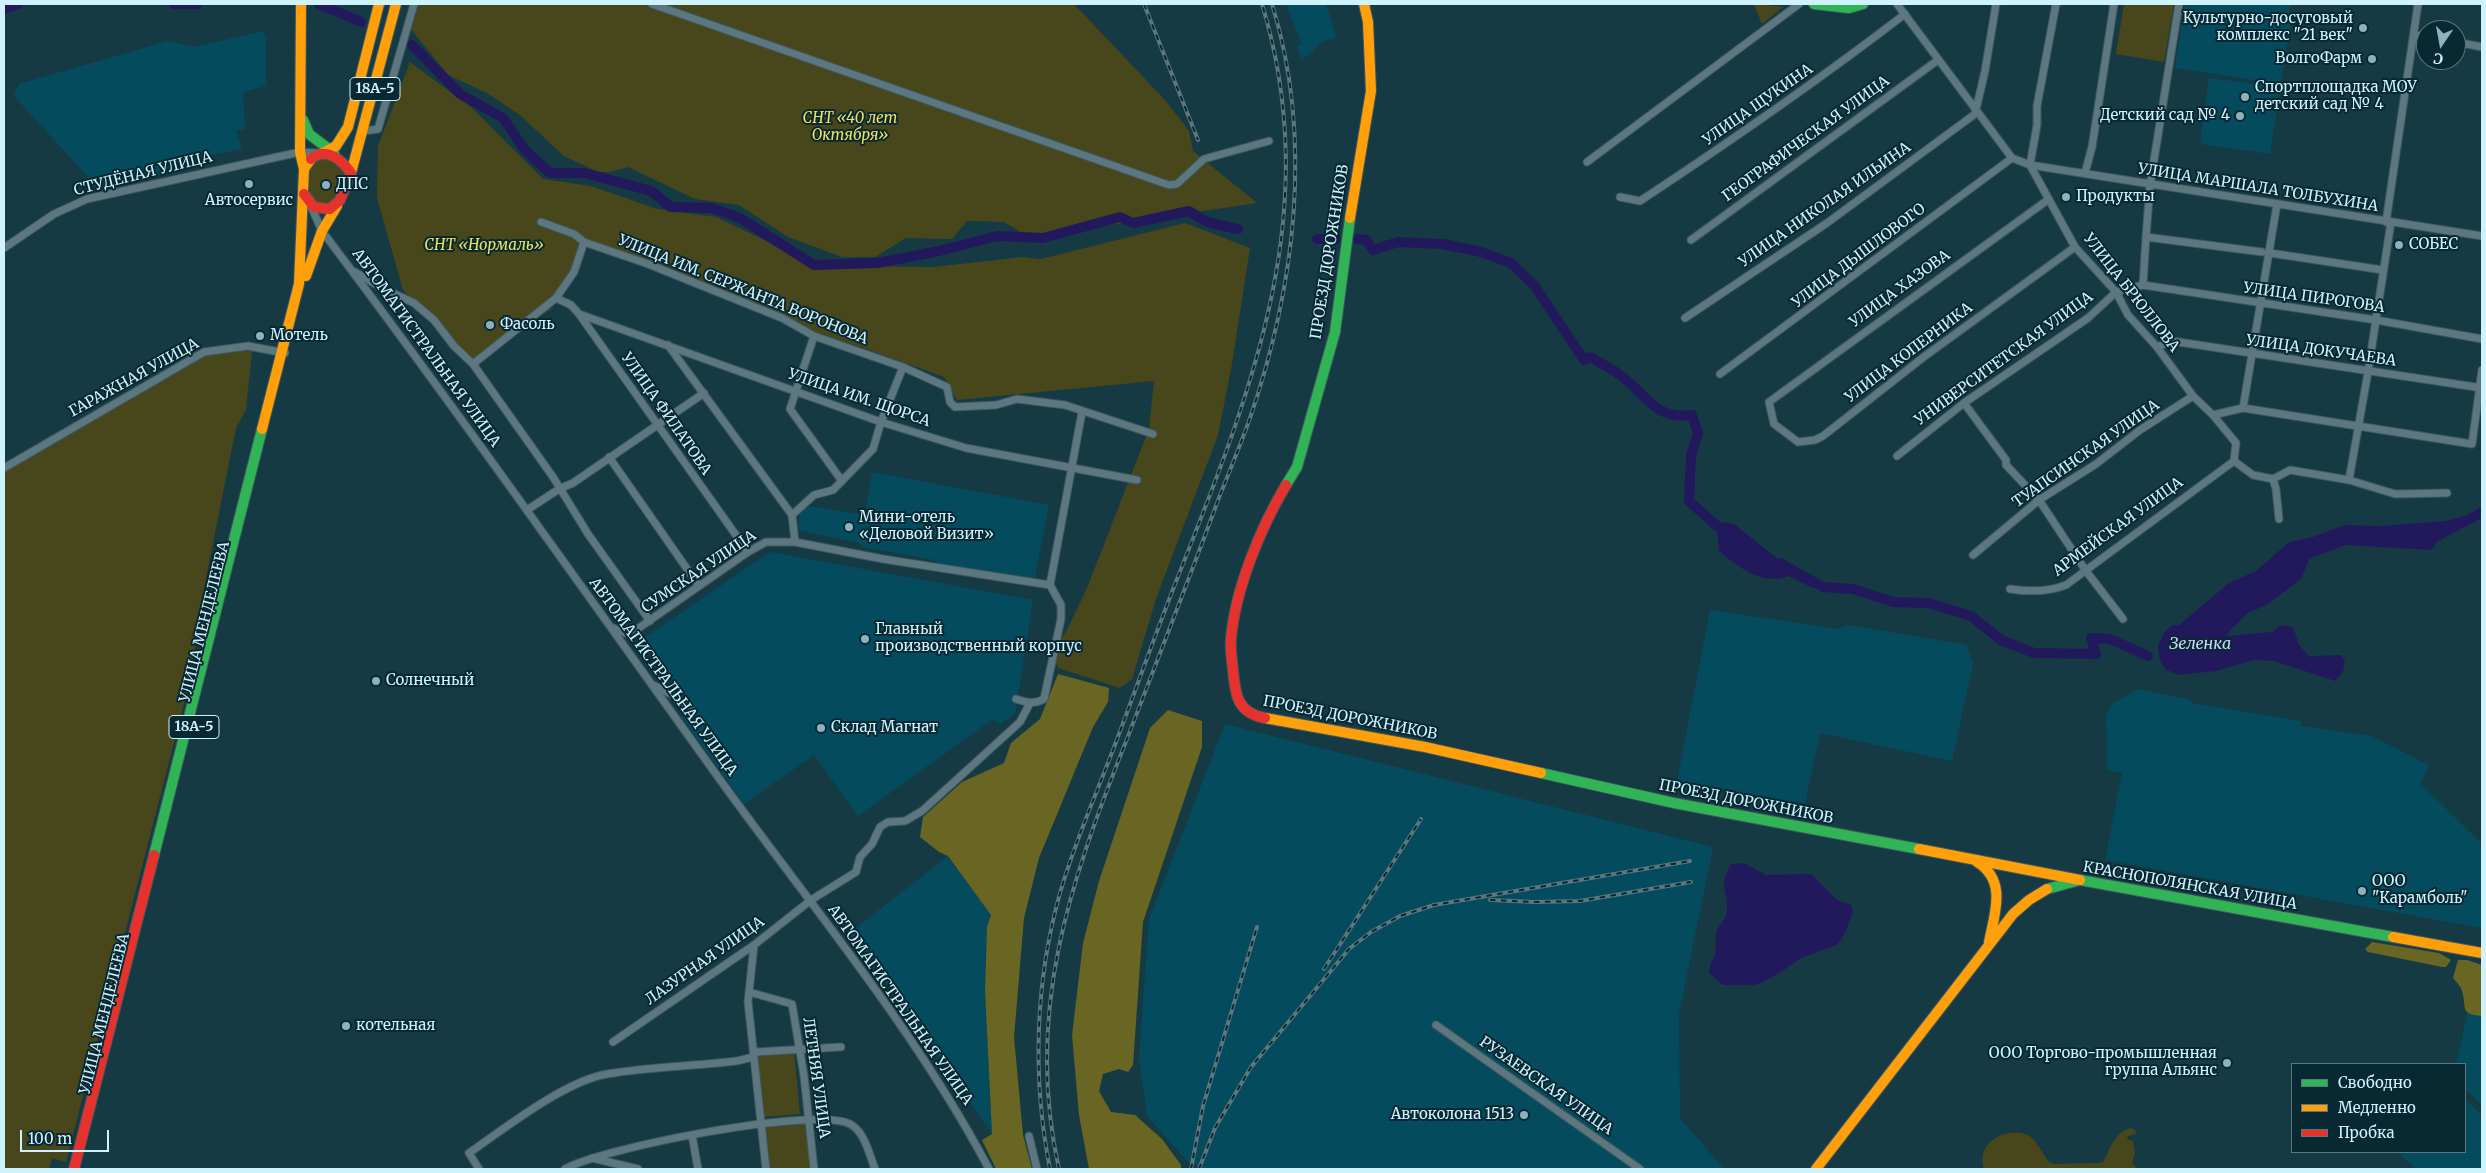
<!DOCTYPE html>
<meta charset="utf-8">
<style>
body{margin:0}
#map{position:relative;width:2486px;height:1173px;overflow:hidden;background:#163a43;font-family:Merriweather,serif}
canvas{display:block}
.frame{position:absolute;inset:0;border:5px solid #cff2ff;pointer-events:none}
.legend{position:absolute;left:2291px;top:1063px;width:175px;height:90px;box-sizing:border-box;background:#082832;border:1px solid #587984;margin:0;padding:6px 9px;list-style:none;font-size:15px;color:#cff2ff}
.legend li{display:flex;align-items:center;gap:10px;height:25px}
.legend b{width:25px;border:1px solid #587984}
.north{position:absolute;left:2416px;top:20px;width:50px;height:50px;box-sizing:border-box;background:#082832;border:1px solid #587984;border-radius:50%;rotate:192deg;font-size:14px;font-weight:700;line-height:20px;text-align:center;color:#cff2ff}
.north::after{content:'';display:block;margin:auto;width:18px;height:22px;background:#8eb2bd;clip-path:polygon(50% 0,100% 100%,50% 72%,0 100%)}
.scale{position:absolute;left:20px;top:1130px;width:89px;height:22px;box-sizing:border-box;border:2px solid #cff2ff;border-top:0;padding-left:6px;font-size:15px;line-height:18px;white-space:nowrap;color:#cff2ff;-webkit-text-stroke:4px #082832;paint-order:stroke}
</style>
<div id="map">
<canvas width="2486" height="1173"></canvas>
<div class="frame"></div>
<ul class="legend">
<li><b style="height:6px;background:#30b455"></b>Свободно</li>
<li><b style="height:6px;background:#ff9f0a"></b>Медленно</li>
<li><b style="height:6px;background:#e5322d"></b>Пробка</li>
</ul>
<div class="north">С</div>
<div class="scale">100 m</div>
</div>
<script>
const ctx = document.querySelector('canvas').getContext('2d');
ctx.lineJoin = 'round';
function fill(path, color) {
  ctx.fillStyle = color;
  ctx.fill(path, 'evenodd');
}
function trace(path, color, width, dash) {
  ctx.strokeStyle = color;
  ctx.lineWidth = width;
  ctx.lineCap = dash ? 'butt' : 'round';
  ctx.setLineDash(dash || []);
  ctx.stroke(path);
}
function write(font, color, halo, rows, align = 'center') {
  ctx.font = font + ' Merriweather,serif';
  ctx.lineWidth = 4;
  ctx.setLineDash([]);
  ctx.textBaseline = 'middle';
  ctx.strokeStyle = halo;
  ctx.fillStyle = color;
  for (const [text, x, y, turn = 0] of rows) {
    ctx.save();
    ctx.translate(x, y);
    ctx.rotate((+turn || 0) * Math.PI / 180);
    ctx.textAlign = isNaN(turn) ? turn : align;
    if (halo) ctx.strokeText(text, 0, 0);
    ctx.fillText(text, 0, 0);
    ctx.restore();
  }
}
fill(new Path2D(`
 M1286,4H1326L1336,37L1321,42L1310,55L1301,58L1297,46L1302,44Z
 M2185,4H2290L2289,13L2292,14L2281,84L2175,68Z
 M263,31L266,38V86L243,92L245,129L236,130L242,149L195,158L196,166L101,189L100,183L87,176L14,96L19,84L168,41L194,47Z
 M2209,78L2280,87L2270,154L2200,144Z
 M872,472L1049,505L1034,581L943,566L934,560L863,547L859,543L798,530L800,512L808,506L865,515Z
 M770,552L1033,600L1015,714L1000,724L993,719L858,816L814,755L744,804L681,716L693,707L644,638Z
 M1710,610L1838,629L1848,625L1967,645L1973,664L1952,761L1820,733L1805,804L1677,781Z
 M2138,689L2191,700V703L2301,721V726L2372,736L2429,765L2421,784L2482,844V928L2105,860L2122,773L2107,770L2106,714L2113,703Z
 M1225,724L1713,847L1679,1014L1680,1118L1724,1169H1203L1187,1161L1147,1116L1139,1058L1149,919Z
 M948,856L991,915L987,927L985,991L992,1134L896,995L847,935Z
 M2482,1005V1105L2465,1089V1064H2456L2469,1006Z
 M2465,1099L2482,1116V1169H2416L2397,1152H2465Z`), '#044b5e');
fill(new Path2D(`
 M410,4H1074L1165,100L1189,131L1193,151L1257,203L1029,237L1004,222L967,221L952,239L906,238L875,257H842L788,237L739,205L695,199L628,167L609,172H598L564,156L520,115L487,93L448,75L406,23Z
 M1754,4L1783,7L1762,24Z
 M2124,4H2174L2164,62L2116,54Z
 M410,62L472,108L543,179L591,186L657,209L716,217L819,266L934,267L1023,257L1041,259L1185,223L1250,248L1232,364L1218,435L1156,599L1132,679L1120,688L1058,668L1054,658L1055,647L1066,632L1087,588L1149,429L1154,381L957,400L944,377L864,348L810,331L588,242L551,309L469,363L403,290L377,198L378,146Z
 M332,158L346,175L341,191L324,208L310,195L307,170L316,160Z
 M225,351H252L246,410L236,428L205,583L189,684L66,1162L52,1158L49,1169H4V472L200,357Z
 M794,1049L800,1114L763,1117L754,1050Z
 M804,1122L811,1169H770L764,1128Z
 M2131,1128L2136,1131V1134L2128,1136L2127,1139L2133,1141L2135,1153L2132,1163L2137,1169H1984C1975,1143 2006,1126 2027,1135C2038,1140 2042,1154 2049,1162L2054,1164L2098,1163L2103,1162C2111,1148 2114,1132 2131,1128Z`), '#48471b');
fill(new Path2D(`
 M1058,674L1109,688L1108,702L1093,727L1039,858L1024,918L1014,1037L1023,1135L1032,1169H996L982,1140L992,1134L985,991L987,927L991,915L948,856L939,852L920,837L923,817L962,782L1004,763L1011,743L1040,719Z
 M1168,710L1202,721V747L1143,922L1133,1065L1128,1072L1119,1069L1103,1074L1099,1091L1111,1112L1135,1115L1162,1139L1181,1165V1169H1089L1079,1115L1072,1035L1083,943L1099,881L1150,728Z
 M2372,942L2439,953L2451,960L2446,967H2442L2368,952L2365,949Z
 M2458,960H2467L2482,965V1016C2459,1014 2467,1008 2462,991C2461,986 2456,982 2453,978Z`), '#696523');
fill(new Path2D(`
 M2480,508L2482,509V518L2438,541L2431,550L2346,545L2309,559L2301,579L2268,604L2248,613L2230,630L2227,636L2272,632L2281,625L2293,627L2299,645L2309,656L2341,655L2345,660L2343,672L2335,681L2274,661L2254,660L2216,671L2178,675L2165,669L2159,657L2158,646L2164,633L2172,625H2179L2229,583L2256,571L2289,542L2313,537L2344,525L2383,526L2445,521L2465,516Z
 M1723,522L1734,524L1793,571L1823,587L1813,588L1789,576C1762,586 1740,568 1719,551L1717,526Z
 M1739,863L1746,864L1766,875L1811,874L1837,900L1851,905L1853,912L1845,933L1837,945L1801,958L1781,972L1761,983L1753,985H1723L1709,973C1709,965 1713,961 1715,954C1716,946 1715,938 1717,930C1720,923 1727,918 1727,909C1727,888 1718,886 1731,864Z`), '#22195c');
trace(new Path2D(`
 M174,4H197
 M319,4L361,22
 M4,9L18,4
 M412,45L460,94L503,118L525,150L550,173H585L651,191L671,207L712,208L740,218L814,265L878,263L939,251L997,236L1043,238L1120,217L1133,223L1189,211L1207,222L1238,229
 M1317,239H1336
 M1358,239L1366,240L1373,250L1398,242L1443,244L1481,252L1511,263L1534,285L1584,360L1590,357C1600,363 1611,368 1620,375C1647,394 1653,420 1692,415L1698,433L1691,456L1689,501L1717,526L1729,533
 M1780,563L1823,587L1853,589L1893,602L1928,603L1971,616L2001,640L2034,653L2096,654L2091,638L2110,639L2148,656`), '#22195c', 10);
const street = new Path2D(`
 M652,4L1169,185L1177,184L1204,159L1269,141
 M1897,4L2012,158L2030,165L2482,236
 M2414,35L2426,37
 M2456,42L2482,47
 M364,131L378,129L414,4
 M1587,162L1799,4
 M2030,165L2075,247L2116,292L2128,315L2157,347L2193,396L2213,415L2236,443L2234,461L2253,475L2273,479L2276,489L2279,519
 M2030,165L2037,125V106L2056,4
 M2085,173L2092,147L2114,4
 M1620,197L1640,201C1731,141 1819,80 1905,14
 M2049,199L1769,402L1774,424L1798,442L1815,440L1823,436L1925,356L2075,247
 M310,204L322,231C460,414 592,602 726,788C817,913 917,1033 989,1169
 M541,222L574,234L584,242L648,264L782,318L814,336L903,367L947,387L950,402L955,407L996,405L1017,399L1065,405L1153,434
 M2386,222L2418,4
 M2146,237L2150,185L2179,4
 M1691,240L1938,60
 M4,248L54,214L87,199L300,152L317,153
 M2270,253L2383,270
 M355,272L380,287L414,303L434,320L454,346L473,364L553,477L588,534L650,621
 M2143,285L2376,320L2482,339
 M556,298L571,305L579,314L748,552
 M579,314L881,422L966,448L1137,480
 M1685,318L1827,223L1975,114L1985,71L1996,4
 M814,336L790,409L842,481
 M668,345L792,515
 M2157,347L2172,341L2482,388
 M473,364L556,298L574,272L584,242
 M1720,374L2012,158
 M1964,403L2006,460V465L2039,500L2086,571L2123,619
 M2243,408L2277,204
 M2213,415L2243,408L2472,444L2482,370
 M1897,456L1964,403L2088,318L2116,292L2143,285L2146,237L2262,252
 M609,457L699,586
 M4,468L204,352L248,346L285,353
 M2273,479L2290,470L2349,480L2395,494L2447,493
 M2349,480L2368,372L2391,222
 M527,510L559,489L573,483L704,393
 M795,542L883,559L1050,585L1061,605V619L1044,699C1034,705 1026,702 1016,699
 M1973,555L2039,500L2096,464L2140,430L2193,396
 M1050,585L1082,412
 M2010,589C2029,592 2048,592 2066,585L2234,461
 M613,628L625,633L633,632L748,552L766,542H795L792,515L814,495L833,490L873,449L881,422L903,367
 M653,685L675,696L692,711
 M754,945L748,1002L766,1169
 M749,992L792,1004L804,1076L814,1169
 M1436,1025L1640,1169
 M613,1042L754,945L811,900L856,872L860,857L872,844L880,827L888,822L905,821L922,811L1020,722L1030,703
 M692,1135L698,1169
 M1029,1136L1037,1169
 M592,1158L638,1169
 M479,1169L469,1153C505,1128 565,1081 607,1074C649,1067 695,1066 737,1061L753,1057L756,1052L841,1047
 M565,1169C601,1148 815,1106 850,1124C865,1132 869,1154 875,1169`);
const fast = new Path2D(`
 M1814,4L1849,8L1863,4
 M303,120L309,134L334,153
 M1286,485L1297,467L1335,332L1350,218
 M1541,773L1674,803L1919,849
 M154,855L262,429
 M2047,889L2080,880L2393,937`);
const slow = new Path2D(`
 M301,4L300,152L304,169
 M321,154L336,146L348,127L379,4
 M351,173L396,4
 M1350,218L1371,91L1368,22L1364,4
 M306,276L322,231L337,206
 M262,429L299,284L304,169L311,159
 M1265,718L1425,747L1541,773
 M1919,849L2080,880
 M1977,862C2007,880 1995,913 1989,942
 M2393,937L2482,953
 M1816,1169L2013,914L2029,900L2047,889`);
const jam = new Path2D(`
 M304,194L314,207L330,209L340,200L351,173C342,160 326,146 311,159
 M1265,718C1237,713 1235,694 1233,670C1232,660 1230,649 1231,639C1235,589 1261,527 1286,485
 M74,1169L154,855`);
trace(street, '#3c575e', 9);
trace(fast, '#3c575e', 12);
trace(slow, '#3c575e', 12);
trace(jam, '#3c575e', 12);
trace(street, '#5d7780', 7);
trace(fast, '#30b455', 10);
trace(slow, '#ff9f0a', 10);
trace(jam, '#e5322d', 10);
const rail = new Path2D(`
 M1144,4L1198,140
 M1490,900L1535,902L1580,901L1691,882
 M1324,969L1421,819
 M1050,1169C1032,1078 1035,982 1060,893C1074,844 1095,797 1113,750C1135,692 1156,632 1179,574C1254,385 1324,209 1262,4
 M1059,1169C1024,1013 1070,882 1127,739C1158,658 1190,577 1220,495C1230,470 1240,446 1249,421C1295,288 1314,140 1272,4
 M1191,1169L1203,1106L1257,927
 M1199,1169L1215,1128L1251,1067L1349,949L1371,932L1400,916L1434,905L1690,861`);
trace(rail, '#5c767e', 4);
trace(rail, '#082832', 2, [5.5]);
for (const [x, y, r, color] of [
 [2363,28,5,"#8eb2bd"],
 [2372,59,5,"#8eb2bd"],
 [2245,97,5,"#8eb2bd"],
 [2240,116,5,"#8eb2bd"],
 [249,184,5,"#8eb2bd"],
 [326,185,5,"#8eb2bd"],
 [2066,197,5,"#8eb2bd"],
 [2399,245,5,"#8eb2bd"],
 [490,325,5,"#8eb2bd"],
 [260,336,5,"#8eb2bd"],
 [849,527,5,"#8eb2bd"],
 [865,639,5,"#8eb2bd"],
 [376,681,5,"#8eb2bd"],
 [821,728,5,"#8eb2bd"],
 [2362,891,5,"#8eb2bd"],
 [346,1026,5,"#8eb2bd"],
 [2227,1063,5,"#8eb2bd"],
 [1524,1115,5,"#8eb2bd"]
]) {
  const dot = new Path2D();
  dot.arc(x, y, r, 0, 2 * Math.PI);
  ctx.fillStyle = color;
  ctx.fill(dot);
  trace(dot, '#082832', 2);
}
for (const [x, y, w] of [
 [375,89,50],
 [194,727,50]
]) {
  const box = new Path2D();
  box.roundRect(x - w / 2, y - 11.5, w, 23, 4);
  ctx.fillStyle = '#082832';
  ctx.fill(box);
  trace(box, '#cff2ff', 1);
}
write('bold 14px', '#cff2ff', null, [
 ["18А-5",375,89],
 ["18А-5",194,727]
]);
write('15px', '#cff2ff', '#082832', [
 ["Культурно-досуговый",2353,19,"right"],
 ["комплекс \"21 век\"",2353,36,"right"],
 ["ВолгоФарм",2362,59,"right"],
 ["Спортплощадка МОУ",2255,88],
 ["детский сад № 4",2255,105],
 ["Детский сад № 4",2230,116,"right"],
 ["ДПС",336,185],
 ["Продукты",2076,197],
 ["Автосервис",249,201,"center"],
 ["СОБЕС",2409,245],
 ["Фасоль",500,325],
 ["Мотель",270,336],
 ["Мини-отель",859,518],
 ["«Деловой Визит»",859,535],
 ["Главный",875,630],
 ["производственный корпус",875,647],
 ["Солнечный",386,681],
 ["Склад Магнат",831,728],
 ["ООО",2372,882],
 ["\"Карамболь\"",2372,899],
 ["котельная",356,1026],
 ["ООО Торгово-промышленная",2217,1054,"right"],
 ["группа Альянс",2217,1071,"right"],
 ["Автоколона 1513",1514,1115,"right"]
], 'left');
write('15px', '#cff2ff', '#082832', [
 ["УЛИЦА ЩУКИНА",1758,105,-35],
 ["ГЕОГРАФИЧЕСКАЯ УЛИЦА",1806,139,-36],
 ["СТУДЁНАЯ УЛИЦА",143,174,-14],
 ["УЛИЦА МАРШАЛА ТОЛБУХИНА",2258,188,9],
 ["УЛИЦА НИКОЛАЯ ИЛЬИНА",1825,205,-35],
 ["ПРОЕЗД ДОРОЖНИКОВ",1330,252,-81],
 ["УЛИЦА ДЫШЛОВОГО",1859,256,-37],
 ["УЛИЦА ХАЗОВА",1900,289,-36],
 ["УЛИЦА ИМ. СЕРЖАНТА ВОРОНОВА",743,290,22],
 ["УЛИЦА БРЮЛЛОВА",2131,293,52],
 ["УЛИЦА ПИРОГОВА",2314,298,8],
 ["АВТОМАГИСТРАЛЬНАЯ УЛИЦА",426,348,54],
 ["УЛИЦА ДОКУЧАЕВА",2321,351,8],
 ["УЛИЦА КОПЕРНИКА",1909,353,-37],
 ["УНИВЕРСИТЕТСКАЯ УЛИЦА",2004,359,-36],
 ["ГАРАЖНАЯ УЛИЦА",134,378,-29],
 ["УЛИЦА ИМ. ЩОРСА",859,398,19],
 ["УЛИЦА ФИЛАТОВА",666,414,55],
 ["ТУАПСИНСКАЯ УЛИЦА",2086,454,-35],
 ["АРМЕЙСКАЯ УЛИЦА",2118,527,-36],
 ["СУМСКАЯ УЛИЦА",699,572,-34],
 ["УЛИЦА МЕНДЕЛЕЕВА",205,622,-76],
 ["АВТОМАГИСТРАЛЬНАЯ УЛИЦА",663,677,54],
 ["ПРОЕЗД ДОРОЖНИКОВ",1350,718,11],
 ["ПРОЕЗД ДОРОЖНИКОВ",1746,802,11],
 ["КРАСНОПОЛЯНСКАЯ УЛИЦА",2190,886,10],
 ["ЛАЗУРНАЯ УЛИЦА",705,961,-35],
 ["АВТОМАГИСТРАЛЬНАЯ УЛИЦА",900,1005,55],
 ["УЛИЦА МЕНДЕЛЕЕВА",105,1014,-76],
 ["ЛЕТНЯЯ УЛИЦА",816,1078,82],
 ["РУЗАЕВСКАЯ УЛИЦА",1546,1086,35]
]);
write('italic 15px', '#f2e25d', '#082832', [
 ["СНТ «40 лет",850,119],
 ["Октября»",850,136],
 ["СНТ «Нормаль»",484,246]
]);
write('italic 16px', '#d0d3ff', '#082832', [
 ["Зеленка",2200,644]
]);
</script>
